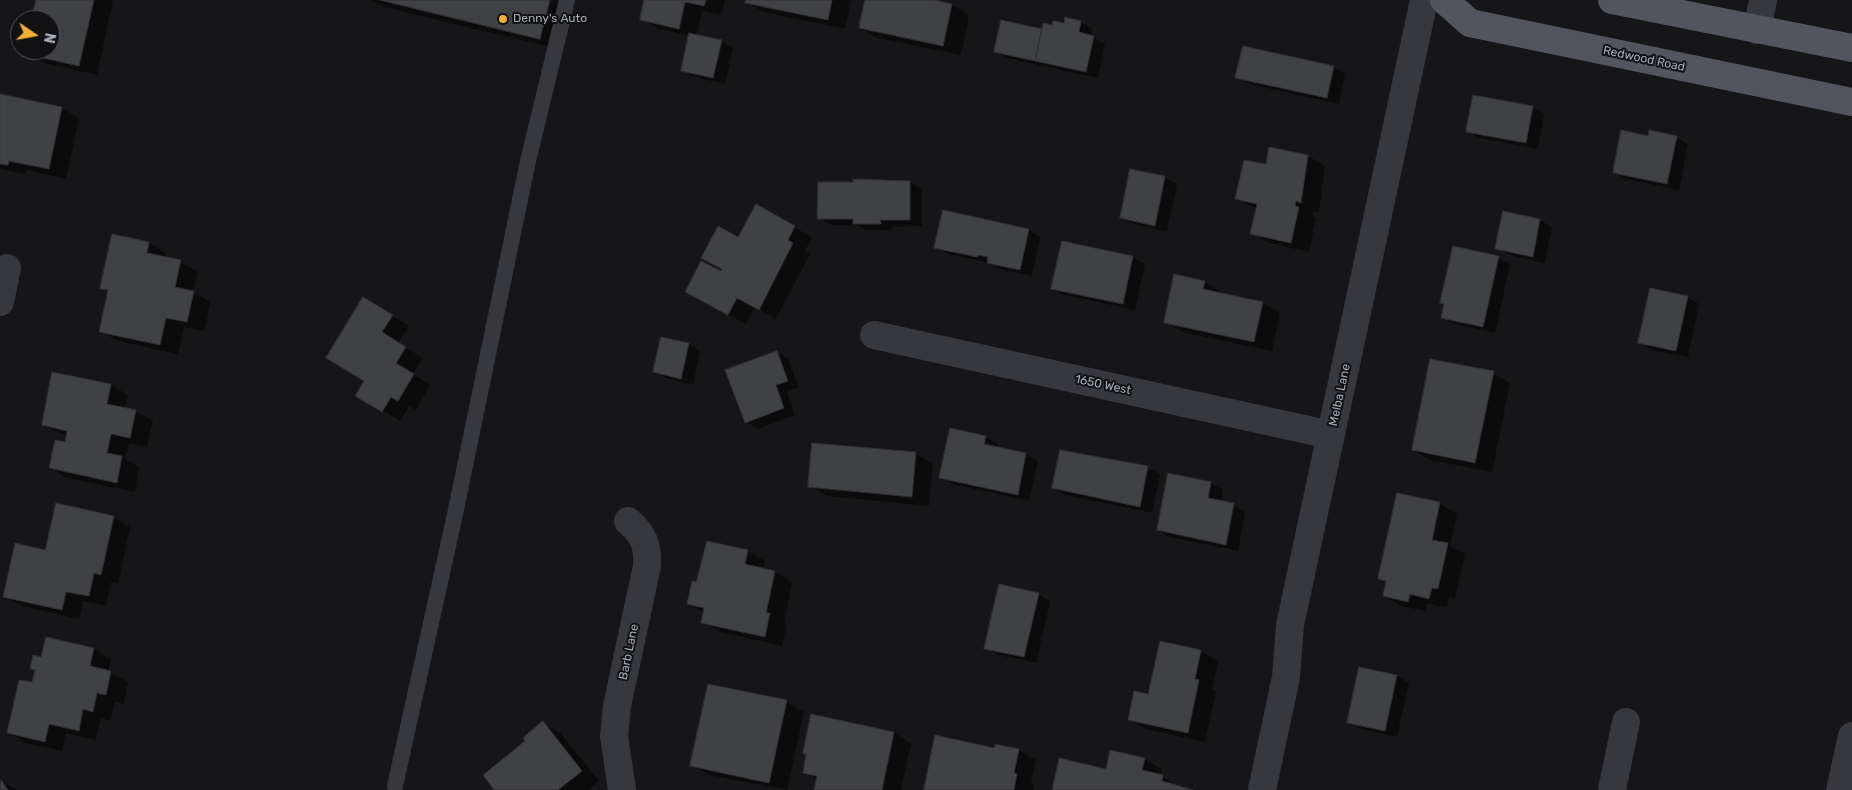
<!DOCTYPE html>
<style>
body{margin:0}
#map{position:relative;width:1852px;height:790px;overflow:hidden;background:#161618;font-family:Rubik,sans-serif}
canvas{display:block}
.north{position:absolute;left:10px;top:10px;width:50px;height:50px;box-sizing:border-box;background:#111113;border:1px solid #4d4f55;border-radius:50%;rotate:102deg;font-size:14px;font-weight:700;line-height:20px;text-align:center;color:#a8adb8}
.north::after{content:'';display:block;margin:auto;width:18px;height:22px;background:#f2b134;clip-path:polygon(50% 0,100% 100%,50% 72%,0 100%)}
</style>
<div id="map">
<canvas width="1852" height="790"></canvas>
<div class="north">N</div>
</div>
<script>
const ctx = document.querySelector('canvas').getContext('2d');
ctx.lineJoin = 'round';
function fill(path, color) {
  ctx.fillStyle = color;
  ctx.fill(path, 'evenodd');
}
function trace(path, color, width, dash) {
  ctx.strokeStyle = color;
  ctx.lineWidth = width;
  ctx.lineCap = dash ? 'butt' : 'round';
  ctx.setLineDash(dash || []);
  ctx.stroke(path);
}
function write(font, color, halo, rows, align = 'center') {
  ctx.font = font + ' Rubik,sans-serif';
  ctx.lineWidth = 4;
  ctx.setLineDash([]);
  ctx.textBaseline = 'middle';
  ctx.strokeStyle = halo;
  ctx.fillStyle = color;
  for (const [text, x, y, turn = 0] of rows) {
    ctx.save();
    ctx.translate(x, y);
    ctx.rotate((+turn || 0) * Math.PI / 180);
    ctx.textAlign = isNaN(turn) ? turn : align;
    if (halo) ctx.strokeText(text, 0, 0);
    ctx.fillText(text, 0, 0);
    ctx.restore();
  }
}
fill(new Path2D(`
 M38,0H113L97,75L44,63L26,53L27,50H50V20H33Z
 M371,0H575L563,50L384,7Z
 M646,0H725L722,15L702,11L697,36L721,41L733,48L725,84L694,77L682,70L690,36L659,29L642,19Z
 M747,0H851L845,29L764,12L746,2Z
 M866,0H928L952,5L969,15L961,55L878,38L860,28Z
 M1066,19L1081,22L1093,29L1091,36L1105,44L1098,78L1007,58L995,51L1053,26L1065,24Z
 M1333,67L1345,74L1339,104L1249,84L1237,78Z
 M0,95L62,108L79,118L66,179L26,170L25,174L0,169Z
 M1532,107L1544,114L1538,149L1479,138L1467,131Z
 M1676,137L1688,144L1679,190L1626,179L1614,172L1649,138Z
 M1308,156L1325,166L1319,212L1314,211L1312,216L1316,218L1309,252L1269,243L1252,233L1257,209L1237,199L1267,166Z
 M1131,171L1165,177L1177,184L1167,232L1134,224L1122,218Z
 M910,182L922,189V226L892,227V230H866L857,225H831L819,218Z
 M756,206L812,237L805,251L810,254L776,319L755,307L746,324L704,302Z
 M1504,213L1540,220L1552,227L1545,263L1509,255L1497,248Z
 M1028,230L1040,237L1032,276L1000,269L989,263L948,254L936,247Z
 M1063,242L1133,257L1145,264L1135,310L1064,295L1052,288Z
 M149,243L166,253L165,258L180,262L198,272L193,292L211,302L204,331L184,327L178,354L118,341L100,331L109,292L102,288Z
 M1498,257L1510,264L1495,333L1454,324L1442,317Z
 M1204,282L1222,292L1221,294L1263,303L1280,313L1272,351L1183,332L1165,322Z
 M1687,297L1699,304L1688,357L1651,350L1640,343Z
 M364,299L409,326L398,343L423,358L413,374L430,385L416,410L409,406L400,421L357,395L366,381Z
 M689,344L700,351L693,385L666,378L655,371Z
 M777,352L788,359L799,387L787,392L795,415L758,429L746,422Z
 M1493,373L1510,383L1492,472L1430,460L1413,450Z
 M111,385L128,395L125,409L136,411L153,421L147,447L129,443L125,459L139,467L135,492L67,478L50,468L66,443L67,436L43,425Z
 M986,437L998,444L997,448L1026,455L1038,461L1029,501L952,484L941,477Z
 M916,454L933,464L929,506L827,496L809,486Z
 M1112,460L1148,468L1160,474L1152,513L1065,495L1053,488Z
 M1169,475L1211,483L1223,490L1221,502L1233,505L1245,512L1238,551L1170,537L1158,530Z
 M1440,504L1457,514L1450,546L1465,554L1455,598L1449,597L1447,608L1427,603L1425,611L1401,606L1384,596L1387,582L1380,578Z
 M113,517L130,527L118,584L111,582L106,606L83,601L79,619L22,606L4,596L46,551Z
 M748,551L765,561L763,570L775,572L792,582L784,623L787,625L782,646L720,632L703,622L704,613L688,604L697,583Z
 M1038,594L1050,601L1036,663L998,655L986,648Z
 M1161,642L1201,651L1218,661L1212,689L1216,691L1205,742L1146,729L1129,719L1149,695Z
 M94,649L111,659L108,672L128,682L124,704L115,702L110,721L101,718L96,740L66,733L62,751L26,743L9,733L33,684L36,672L31,669L42,658Z
 M1360,669L1397,676L1409,683L1397,737L1360,729L1348,722Z
 M786,702L804,712L787,790L709,775L692,765Z
 M543,723L560,733L599,781L588,790H496L527,741Z
 M894,733L911,743L901,790H815L818,780L804,772L807,755Z
 M1018,750L1036,760L1031,783L1034,785L1033,790H925Z
 M1144,759L1162,769L1160,776L1180,787L1194,790H1053Z
 M1,781L17,790H0Z`), '#0007');
const building = new Path2D(`
 M36,0H94L79,66L25,54L26,50H50V20H32Z
 M380,0H550L540,39Z
 M644,0H706L704,6L685,2L679,29L640,20Z
 M746,0H832L828,20L745,3Z
 M865,0H934L952,4L943,46L859,28Z
 M1065,17L1081,21L1079,32L1094,36L1086,72L1035,61L1043,23L1052,25L1053,21L1064,23Z
 M1001,20L1042,29L1035,61L994,52Z
 M689,33L722,40L713,78L681,71Z
 M1243,46L1334,66L1327,98L1235,78Z
 M0,94L62,107L49,169L9,161L8,165L0,164Z
 M1473,95L1533,106L1526,143L1466,132Z
 M1621,130L1648,136L1649,130L1677,136L1667,184L1613,173Z
 M1269,147L1308,155L1301,203L1296,201L1295,206L1299,207L1291,243L1250,234L1257,204L1235,199L1244,160L1266,164Z
 M1130,169L1165,176L1155,226L1120,218Z
 M853,179L910,181V220H880L881,224H853V219H817L818,182H853Z
 M756,204L795,226L788,240L793,243L759,310L737,298L728,315L685,292L701,261L721,271L722,269L701,258L718,226L738,237Z
 M943,210L1029,229L1020,270L987,263L988,257L978,255L977,257L934,248Z
 M1503,211L1540,219L1533,257L1495,249Z
 M112,234L149,242L147,253L181,260L175,287L194,291L187,322L166,318L160,345L99,332L108,290L100,289Z
 M1062,241L1133,256L1123,304L1051,289Z
 M1453,246L1499,256L1483,327L1441,318L1444,304L1440,303Z
 M1174,274L1205,281L1203,289L1263,302L1254,342L1164,323Z
 M1650,288L1688,296L1676,351L1638,343Z
 M363,297L393,315L382,332L406,347L396,363L414,374L398,401L391,397L382,412L355,396L364,381L326,358Z
 M661,337L689,343L681,379L653,372Z
 M777,351L788,381L776,385L784,408L745,423L725,370Z
 M1430,359L1494,371L1475,463L1412,450Z
 M52,372L111,384L107,404L136,410L130,438L111,434L107,453L122,456L117,483L49,468L55,440L65,442L67,431L42,425Z
 M950,428L986,436L984,444L1026,453L1018,495L939,478Z
 M812,443L916,452L912,497L808,487Z
 M1060,450L1148,466L1140,507L1052,488Z
 M1168,473L1211,482L1208,498L1234,503L1226,545L1157,530Z
 M1397,493L1440,502L1432,540L1448,543L1438,589L1432,588L1429,599L1410,594L1408,602L1383,596L1386,581L1378,579Z
 M56,503L114,516L101,575L94,573L89,596L66,592L62,610L3,597L15,543L45,550Z
 M707,541L748,550L745,564L775,571L766,613H770L765,637L701,623L704,608L687,604L692,581L696,582Z
 M999,584L1039,593L1024,657L984,649Z
 M46,637L94,648L90,666L111,671L106,695L97,693L93,712L83,709L79,731L49,724L45,742L7,733L19,680L32,682L35,670L30,669L33,655L41,657Z
 M1160,641L1201,650L1195,679L1199,680L1188,733L1128,720L1134,691L1148,694Z
 M1359,667L1397,675L1385,731L1347,723Z
 M708,684L787,700L769,783L690,766Z
 M811,714L894,732L882,790H814L817,776L803,773L806,754H803Z
 M543,721L582,771L558,790H494L483,775L525,741L523,738Z
 M935,735L994,748L995,744L1019,749L1014,773L1017,774L1014,790H924Z
 M1110,750L1145,758L1142,770L1163,775L1162,781L1193,790H1052L1059,758L1106,769Z
 M1,780L8,790H0Z`);
fill(building, '#404145');
trace(building, '#303034', 1);
trace(new Path2D(`
 M395,786L454,519L528,161L567,0`), '#37383d', 16);
trace(new Path2D(`
 M1757,30L1763,0
 M0,302L7,268
 M874,335L1331,435
 M622,790L614,736L617,706L647,566C648,545 644,535 628,521
 M1262,790L1286,677L1290,625L1424,0
 M1612,790L1626,722
 M1840,790L1852,736`), '#37383d', 28);
trace(new Path2D(`
 M1444,0L1470,23L1852,102
 M1612,0L1852,48`), '#53555c', 28);
for (const [x, y, r, color] of [
 [503,19,5,"#f2b134"]
]) {
  const dot = new Path2D();
  dot.arc(x, y, r, 0, 2 * Math.PI);
  ctx.fillStyle = color;
  ctx.fill(dot);
  trace(dot, '#111113', 2);
}
write('12px', '#a8adb8', '#111113', [
 ["Denny's Auto",513,19]
], 'left');
write('12px', '#a8adb8', '#111113', [
 ["Redwood Road",1644,59,12],
 ["1650 West",1103,385,12],
 ["Melba Lane",1340,395,-78],
 ["Barb Lane",629,652,-78]
]);
</script>
